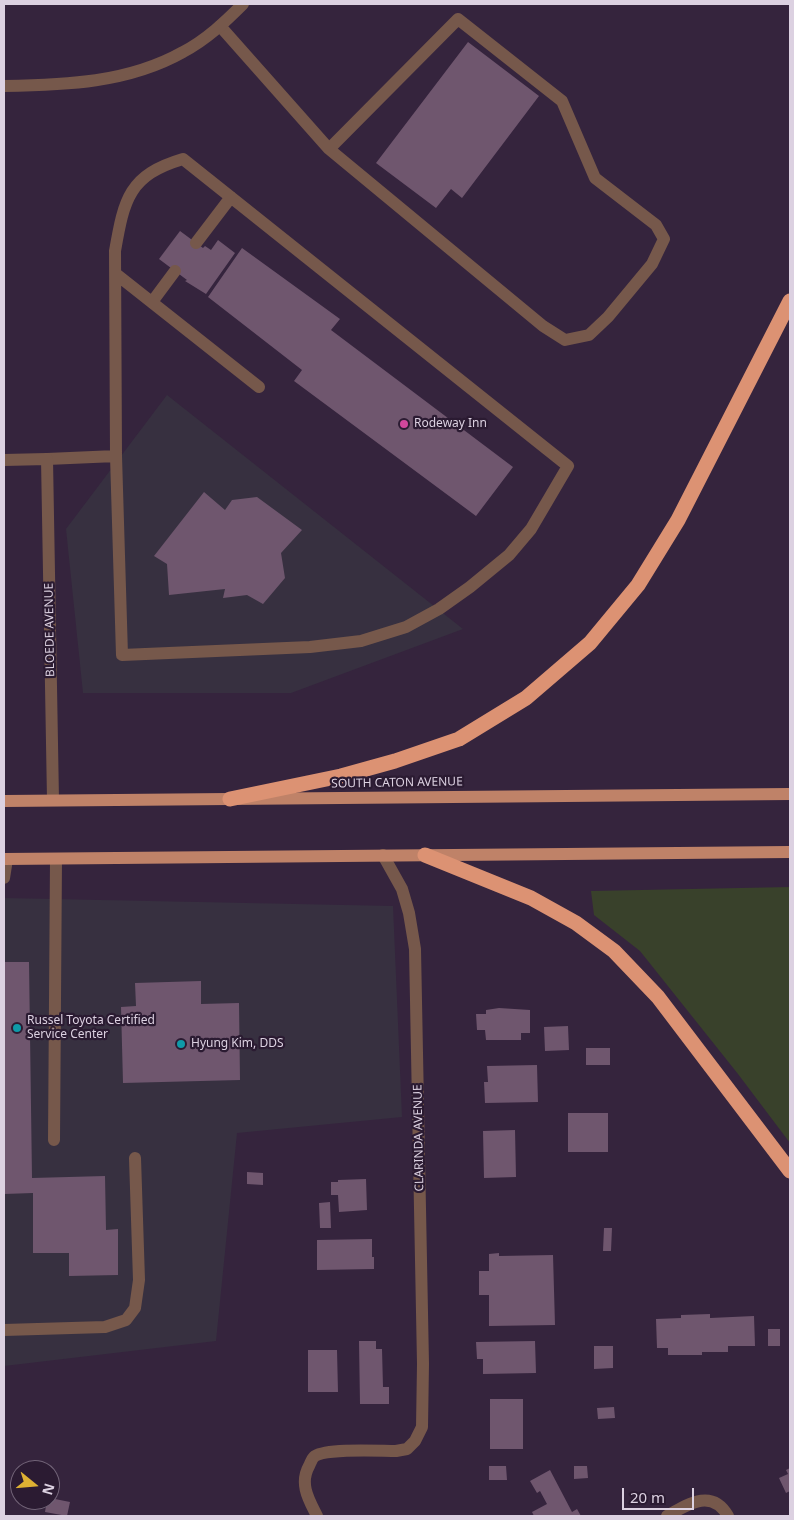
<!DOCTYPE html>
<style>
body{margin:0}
#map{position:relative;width:794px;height:1520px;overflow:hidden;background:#35243d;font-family:"Noto Sans",sans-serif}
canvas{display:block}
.frame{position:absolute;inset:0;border:5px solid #dcd1e1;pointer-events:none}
.north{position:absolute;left:10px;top:1460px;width:50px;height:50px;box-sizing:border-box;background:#2b1b32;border:1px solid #726478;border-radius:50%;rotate:107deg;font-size:14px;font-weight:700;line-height:20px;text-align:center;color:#dcd1e1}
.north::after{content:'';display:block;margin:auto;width:18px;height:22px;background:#deb133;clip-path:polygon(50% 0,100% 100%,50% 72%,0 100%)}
.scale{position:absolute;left:622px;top:1488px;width:72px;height:22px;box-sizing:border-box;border:2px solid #dcd1e1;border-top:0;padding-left:6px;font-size:15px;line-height:18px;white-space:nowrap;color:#dcd1e1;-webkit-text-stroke:4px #2b1b32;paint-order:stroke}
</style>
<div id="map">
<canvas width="794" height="1520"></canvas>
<div class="frame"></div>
<div class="north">N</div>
<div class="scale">20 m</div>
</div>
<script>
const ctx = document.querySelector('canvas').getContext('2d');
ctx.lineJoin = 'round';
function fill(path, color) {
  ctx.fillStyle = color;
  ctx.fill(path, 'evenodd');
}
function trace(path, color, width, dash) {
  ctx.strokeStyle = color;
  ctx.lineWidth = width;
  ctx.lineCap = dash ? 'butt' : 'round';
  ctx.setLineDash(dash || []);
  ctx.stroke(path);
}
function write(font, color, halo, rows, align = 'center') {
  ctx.font = font + ' "Noto Sans",sans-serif';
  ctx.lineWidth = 4.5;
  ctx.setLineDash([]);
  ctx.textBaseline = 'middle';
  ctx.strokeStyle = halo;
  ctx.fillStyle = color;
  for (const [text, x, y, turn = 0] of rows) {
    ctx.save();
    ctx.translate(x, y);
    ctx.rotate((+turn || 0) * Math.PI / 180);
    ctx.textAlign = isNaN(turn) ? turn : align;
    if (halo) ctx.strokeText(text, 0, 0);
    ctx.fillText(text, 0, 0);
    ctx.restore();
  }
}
fill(new Path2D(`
 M167,395L463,629L291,693H83L66,529Z
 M4,898L393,906L402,1117L237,1133L216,1341L4,1366Z`), '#373040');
fill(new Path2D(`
 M790,887V1143L738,1074L640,951L594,915L591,891Z`), '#39412b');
fill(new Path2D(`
 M468,42L539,96L462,198L451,189L436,208L376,163Z
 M180,231L203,248L205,246L211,250L218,240L235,253L206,294L185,281L187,280L159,259Z
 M242,248L340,319L331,330L513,467L476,516L294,381L302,370L208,297Z
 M204,492L225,510L232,500L257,497L302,530L281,553L285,578L263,604L247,595L223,598L225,589L169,595L167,564L154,556Z
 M4,962H29L32,1178L105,1176L106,1230L118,1229V1275L69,1276V1253H33V1193L4,1194Z
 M201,981V1004L239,1003L240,1080L123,1083L121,1007L136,1006L135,983Z
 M499,1008L530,1010V1033H521V1040H486L485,1030H477L476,1014H486V1010Z
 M568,1026L569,1050L545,1051L544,1027Z
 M586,1048H610V1065H586Z
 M537,1065L538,1102L485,1103L484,1082H488L487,1066Z
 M568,1113H608V1152H568Z
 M515,1130L516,1177L484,1178L483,1131Z
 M247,1172L263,1173V1185L247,1184Z
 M366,1179L367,1210L339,1212L338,1195H331V1182H338V1180Z
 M330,1202L331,1228H320L319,1203Z
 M604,1228H612L611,1251H603Z
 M372,1239V1257H374V1269L317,1270V1240Z
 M499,1253V1256L553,1255L555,1325L489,1326V1295H479V1271H489V1254Z
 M710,1314V1318L754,1316L755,1346H728V1352H702V1355H668V1348H657L656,1319L681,1318V1315Z
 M768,1329H780V1346H768Z
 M359,1341H376V1349H382L383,1387H389V1404H360Z
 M535,1341L536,1373L483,1374V1359H477L476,1342Z
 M594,1346H613V1368L594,1369Z
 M308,1350H337L338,1392H308Z
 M490,1399H523V1449H490Z
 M614,1407L615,1418L598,1419L597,1408Z
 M489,1466H506L507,1480H489Z
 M574,1466H587L588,1478L574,1479Z
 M790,1468V1491L786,1493L779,1478L788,1474L786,1470Z
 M550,1470L572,1512L577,1509L581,1516H534L532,1512L547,1504L540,1491L537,1493L530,1481Z
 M50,1498L70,1502L67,1516L45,1512L47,1500H50Z`), '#6f566e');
trace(new Path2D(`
 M220,26L329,149L543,326L565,340L589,335L608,317L652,264L664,239L656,225L595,178L562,101L458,19L329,149
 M196,243L231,197
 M116,274L259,387
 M152,302L175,271
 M47,459L116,456L122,655L310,647L361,641L406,627L439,609L470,587L509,555L531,529L568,466L183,159C129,175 124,199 115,251L116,456
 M4,878L7,859
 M54,1140L56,859
 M4,1330L105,1327L126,1320L135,1308L139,1280L135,1158`), '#76584b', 12);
trace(new Path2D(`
 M4,86C65,85 128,83 183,52C206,40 225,22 243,4
 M4,460L47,459L53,800
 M317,1516C309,1500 299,1484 309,1466C311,1462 312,1458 315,1456C328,1448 379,1451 396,1451L407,1449L415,1441L422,1427L423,1364L415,949L409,913L402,889L383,855
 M667,1516C688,1504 712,1488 728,1516`), '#76584b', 12);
trace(new Path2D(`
 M4,801L790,794
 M4,859L790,852`), '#bf8268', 12);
trace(new Path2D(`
 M230,799L341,776L395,761L459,739L526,698L590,643L638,585L678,520L790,301
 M425,855L531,898L576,923L614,951L658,997L790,1171`), '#dc9273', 15);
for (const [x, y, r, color] of [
 [404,424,5,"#d1479c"],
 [17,1028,5,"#0f9aa8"],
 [181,1044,5,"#0f9aa8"]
]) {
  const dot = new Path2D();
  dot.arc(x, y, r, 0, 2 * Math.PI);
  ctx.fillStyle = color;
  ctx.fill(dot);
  trace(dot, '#2b1b32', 2);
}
write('12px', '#dcd1e1', '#2b1b32', [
 ["Rodeway Inn",414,424],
 ["Russel Toyota Certified",27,1021],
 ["Service Center",27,1035],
 ["Hyung Kim, DDS",191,1044]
], 'left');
write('12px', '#dcd1e1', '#2b1b32', [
 ["BLOEDE AVENUE",50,630,-91],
 ["SOUTH CATON AVENUE",397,783,-1],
 ["CLARINDA AVENUE",419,1138,-91]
]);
</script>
